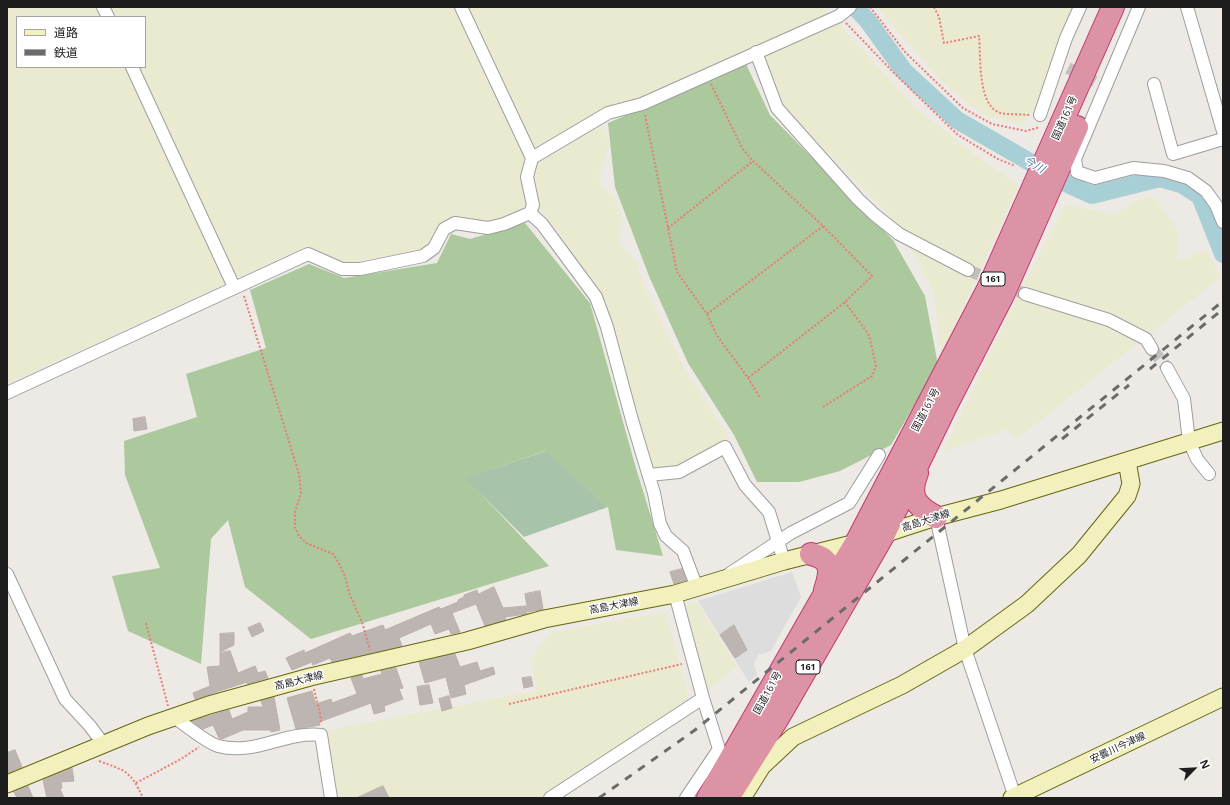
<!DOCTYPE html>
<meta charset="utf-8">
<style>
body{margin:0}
#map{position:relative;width:1230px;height:805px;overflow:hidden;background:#ede9e4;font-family:"Open Sans","Noto Sans JP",sans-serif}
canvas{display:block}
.frame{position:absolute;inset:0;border:8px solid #1d1d1d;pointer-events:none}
.legend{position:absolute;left:16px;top:16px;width:130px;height:52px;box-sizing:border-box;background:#fff;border:1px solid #a5a5a5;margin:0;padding:5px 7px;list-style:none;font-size:12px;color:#1d1d1d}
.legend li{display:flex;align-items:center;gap:8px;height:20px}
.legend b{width:20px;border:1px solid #a5a5a5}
.north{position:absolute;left:1174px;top:749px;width:40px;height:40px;-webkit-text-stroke:3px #fff;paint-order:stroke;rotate:66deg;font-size:11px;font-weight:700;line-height:16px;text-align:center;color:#1d1d1d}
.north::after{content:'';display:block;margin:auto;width:14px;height:18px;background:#1d1d1d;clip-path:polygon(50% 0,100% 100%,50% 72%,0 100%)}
</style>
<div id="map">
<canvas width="1230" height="805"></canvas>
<div class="frame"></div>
<ul class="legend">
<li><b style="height:5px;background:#f2f1bd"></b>道路</li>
<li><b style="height:5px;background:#6b6b6b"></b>鉄道</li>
</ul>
<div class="north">N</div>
</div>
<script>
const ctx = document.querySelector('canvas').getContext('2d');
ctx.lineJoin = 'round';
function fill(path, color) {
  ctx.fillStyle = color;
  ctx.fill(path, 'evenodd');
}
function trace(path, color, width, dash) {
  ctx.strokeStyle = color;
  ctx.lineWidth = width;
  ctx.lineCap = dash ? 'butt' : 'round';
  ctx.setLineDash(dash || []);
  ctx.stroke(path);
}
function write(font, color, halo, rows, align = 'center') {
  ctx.font = font + ' "Open Sans","Noto Sans JP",sans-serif';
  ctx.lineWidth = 3;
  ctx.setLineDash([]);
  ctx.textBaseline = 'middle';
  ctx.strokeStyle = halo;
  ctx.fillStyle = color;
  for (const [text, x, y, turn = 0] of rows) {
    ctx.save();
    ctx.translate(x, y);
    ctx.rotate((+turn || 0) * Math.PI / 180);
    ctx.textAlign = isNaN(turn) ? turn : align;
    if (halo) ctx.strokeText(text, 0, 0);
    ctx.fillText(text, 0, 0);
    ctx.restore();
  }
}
fill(new Path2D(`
 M7,7H823L915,107L976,156L1019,185L941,356L934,293L899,226L782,105L760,45L642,97L597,114L610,145L599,177L601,186L613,196L621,212L620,244L637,262L643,284L685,369L730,439L677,467L651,469L603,298L541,209L522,211L485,222L441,226L431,240L420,251L344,264L307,246L7,384ZM17,17H145V67H17Z
 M877,7H1076L1037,105L1022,125L983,115L942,82Z
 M1155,198L1178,230L1177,261L1207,250L1221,277L1018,438L1004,430L943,452L1016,298L1065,205L1116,214L1137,200Z
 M697,602L737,667L708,690L685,605Z
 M666,612L689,699L539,798H337L328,730L536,691L531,659L551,632Z`), '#eaead1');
fill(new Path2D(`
 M746,64L770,115L893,240L925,296L938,365L891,445L840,471L799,482H757L734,435L688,363L649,276L615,187L608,123Z
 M525,223L590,303L635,465L663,556L616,550L608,507L545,451L466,478L549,566L311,639L245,587L228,520L211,539L201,664L128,631L112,576L160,568L125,475L124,441L197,417L186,374L266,348L250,290L309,264L344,278L437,263L451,234L470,239Z`), '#acc89d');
fill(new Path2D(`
 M546,451L608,507L524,537L465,478Z`), '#a7c3aa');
fill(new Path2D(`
 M792,572L801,597L771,651L758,655L754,663L757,675L749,682L698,601Z`), '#ddd');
trace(new Path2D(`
 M855,7L868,21L904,71L957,120L1068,184L1092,195L1160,178L1181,184L1200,196L1223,254`), '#a9cfd6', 18);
const building = new Path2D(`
 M145,417L147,429L134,431L133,419Z
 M682,569L686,580L674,584L670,572Z
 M494,587L503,608L526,606L527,614L505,617L506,620L485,626L476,604L452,613L460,632L451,634L449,629L435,634L431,624L399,638L402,646L332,662L330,658L313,665L312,662L292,670L286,658L304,650L305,653L350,633L352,636L383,625L385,630L439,607L441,609L458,602V600L464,597V595L477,590L478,594Z
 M540,591L543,609L528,612L525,594Z
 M260,623L264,631L252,637L248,628Z
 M734,625L747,650L735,658L720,635Z
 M234,633V645L220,652V634Z
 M230,651L238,673L255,666L258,673L265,671L268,678L247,684V682L195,699L193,693L210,686L207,667L220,666V653Z
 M455,654L460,667L477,662L480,671L493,667L495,674L464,685L466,694L451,698L446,677L425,683L419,662Z
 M396,668L403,688L399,689L403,699L384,706L385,711L374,714L371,703L319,722L320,725L296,729L287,698L312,691L316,704L331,699L332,703L357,694L351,678L362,675L363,679L382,674L381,671Z
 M531,677L533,686L524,688L522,678Z
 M429,685L433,703L420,705L417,687Z
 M449,696L452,708L442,711L439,699Z
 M274,697L280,730L271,732V730H243L222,739L219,738L213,725L203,729L192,721L229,710L232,719L248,712V707H263L261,701Z
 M15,750L22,767L8,773L7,753Z
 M72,768L74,781L61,782L62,788L60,789L64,798H47L43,780Z
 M28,786L33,798H17L14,792Z
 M383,786L389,798H357Z`);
fill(building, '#bdb5b1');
trace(building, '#bdb0a8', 1);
trace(new Path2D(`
 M1068,68L1098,83
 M968,270L1025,294
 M1152,349L1167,368`), '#c3c0bc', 12, [12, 6]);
const street = new Path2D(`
 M103,7L108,17
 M1139,7L1075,159L1077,172L1095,178L1133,168L1164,171L1188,178L1206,191L1216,205L1223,222
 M1187,7L1223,131
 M756,52L777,108L858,199L875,215L899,234L968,270
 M132,67L234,287
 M1154,84L1173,154L1223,139
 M1040,115L1066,38L1080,7
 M532,158L608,113L642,104L839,16L850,7
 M530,213L542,224L596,297L607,327L632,420L654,493L660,524L666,536L683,551L697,588
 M1025,294L1109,320L1146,339L1152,349
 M1167,368L1184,399L1189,441L1197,459L1209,474
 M7,393L308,254L342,269H360L423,256L434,248L444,229L455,223L488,228L504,224L530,213L533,205L527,177L532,158L461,7
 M649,475L679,472L725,447L745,485L769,512L784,561
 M936,517L965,649L1015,797
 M7,574L65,699L90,726L104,745
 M729,574L791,533L849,503L879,455
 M675,594L703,698L719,749L686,798
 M174,717C184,724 207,743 218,746C256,756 284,731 321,735L331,798
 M550,798L703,698`);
const secondary = new Path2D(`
 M7,784L148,726L209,705L310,677L467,641L544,619L675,594L784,561L856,543L936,517L1001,500L1223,431
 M742,798L762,766L793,737L902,685L965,649L1027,604L1079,555L1127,496L1131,484L1127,461
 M1012,798L1223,697`);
const highway = new Path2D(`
 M917,473C908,496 915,506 936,517
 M811,554C833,559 831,572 825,590
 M708,798L823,597L856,543L988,289L1113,7
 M728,798L778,718L884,534L946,406L1003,295L1077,127`);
trace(street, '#9e9e9e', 14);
trace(secondary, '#646710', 19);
trace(highway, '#c53771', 24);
trace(new Path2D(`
 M870,7L905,52L963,108L992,124L1026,131L1037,128L1038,125
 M934,7L939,17L944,43L979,36C981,56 977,107 1001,113C1010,115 1021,114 1030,115
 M846,23L896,75L958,135L998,159L1015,166
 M711,84L742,148L753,161L823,226L872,276L845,302L748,378
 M645,115L677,272L707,314L716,334L748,378L760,398
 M668,228L753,161
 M244,296L299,474L301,493L295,512V527L299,536L306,543L333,554L338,562L345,576L349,593L362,622L370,650
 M707,314L823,226
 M823,407L872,376L876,366L869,335L845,302
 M146,623L168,706
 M314,689L320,713L321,724
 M509,704L682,664
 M99,761C126,771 130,770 143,798
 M136,783L181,759L199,747`), '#ea7c77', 2, [2, 2]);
trace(street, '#fff', 12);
trace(secondary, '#f2f1bd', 17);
trace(highway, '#dc93a6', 22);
trace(new Path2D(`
 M1150,369L1223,309
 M1062,439L1129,385
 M599,798L695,730L1223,301`), '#6b6b6b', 3, [8, 8]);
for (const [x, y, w] of [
 [993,279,24],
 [808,667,24]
]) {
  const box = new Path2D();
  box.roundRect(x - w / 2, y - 7, w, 14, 3);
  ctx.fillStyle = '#fff';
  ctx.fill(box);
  trace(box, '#1d1d1d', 1);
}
write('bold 9px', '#1d1d1d', null, [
 ["161",993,279],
 ["161",808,667]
]);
write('10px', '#1d1d1d', '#fff', [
 ["国道161号",1065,118,-66],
 ["国道161号",926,410,-62],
 ["高島大津線",926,521,-18],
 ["高島大津線",614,606,-11],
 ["高島大津線",299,681,-14],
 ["国道161号",768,693,-61],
 ["安曇川今津線",1118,748,-25]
]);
write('italic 11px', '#517a9b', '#fff', [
 ["今川",1034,165,30]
]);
</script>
